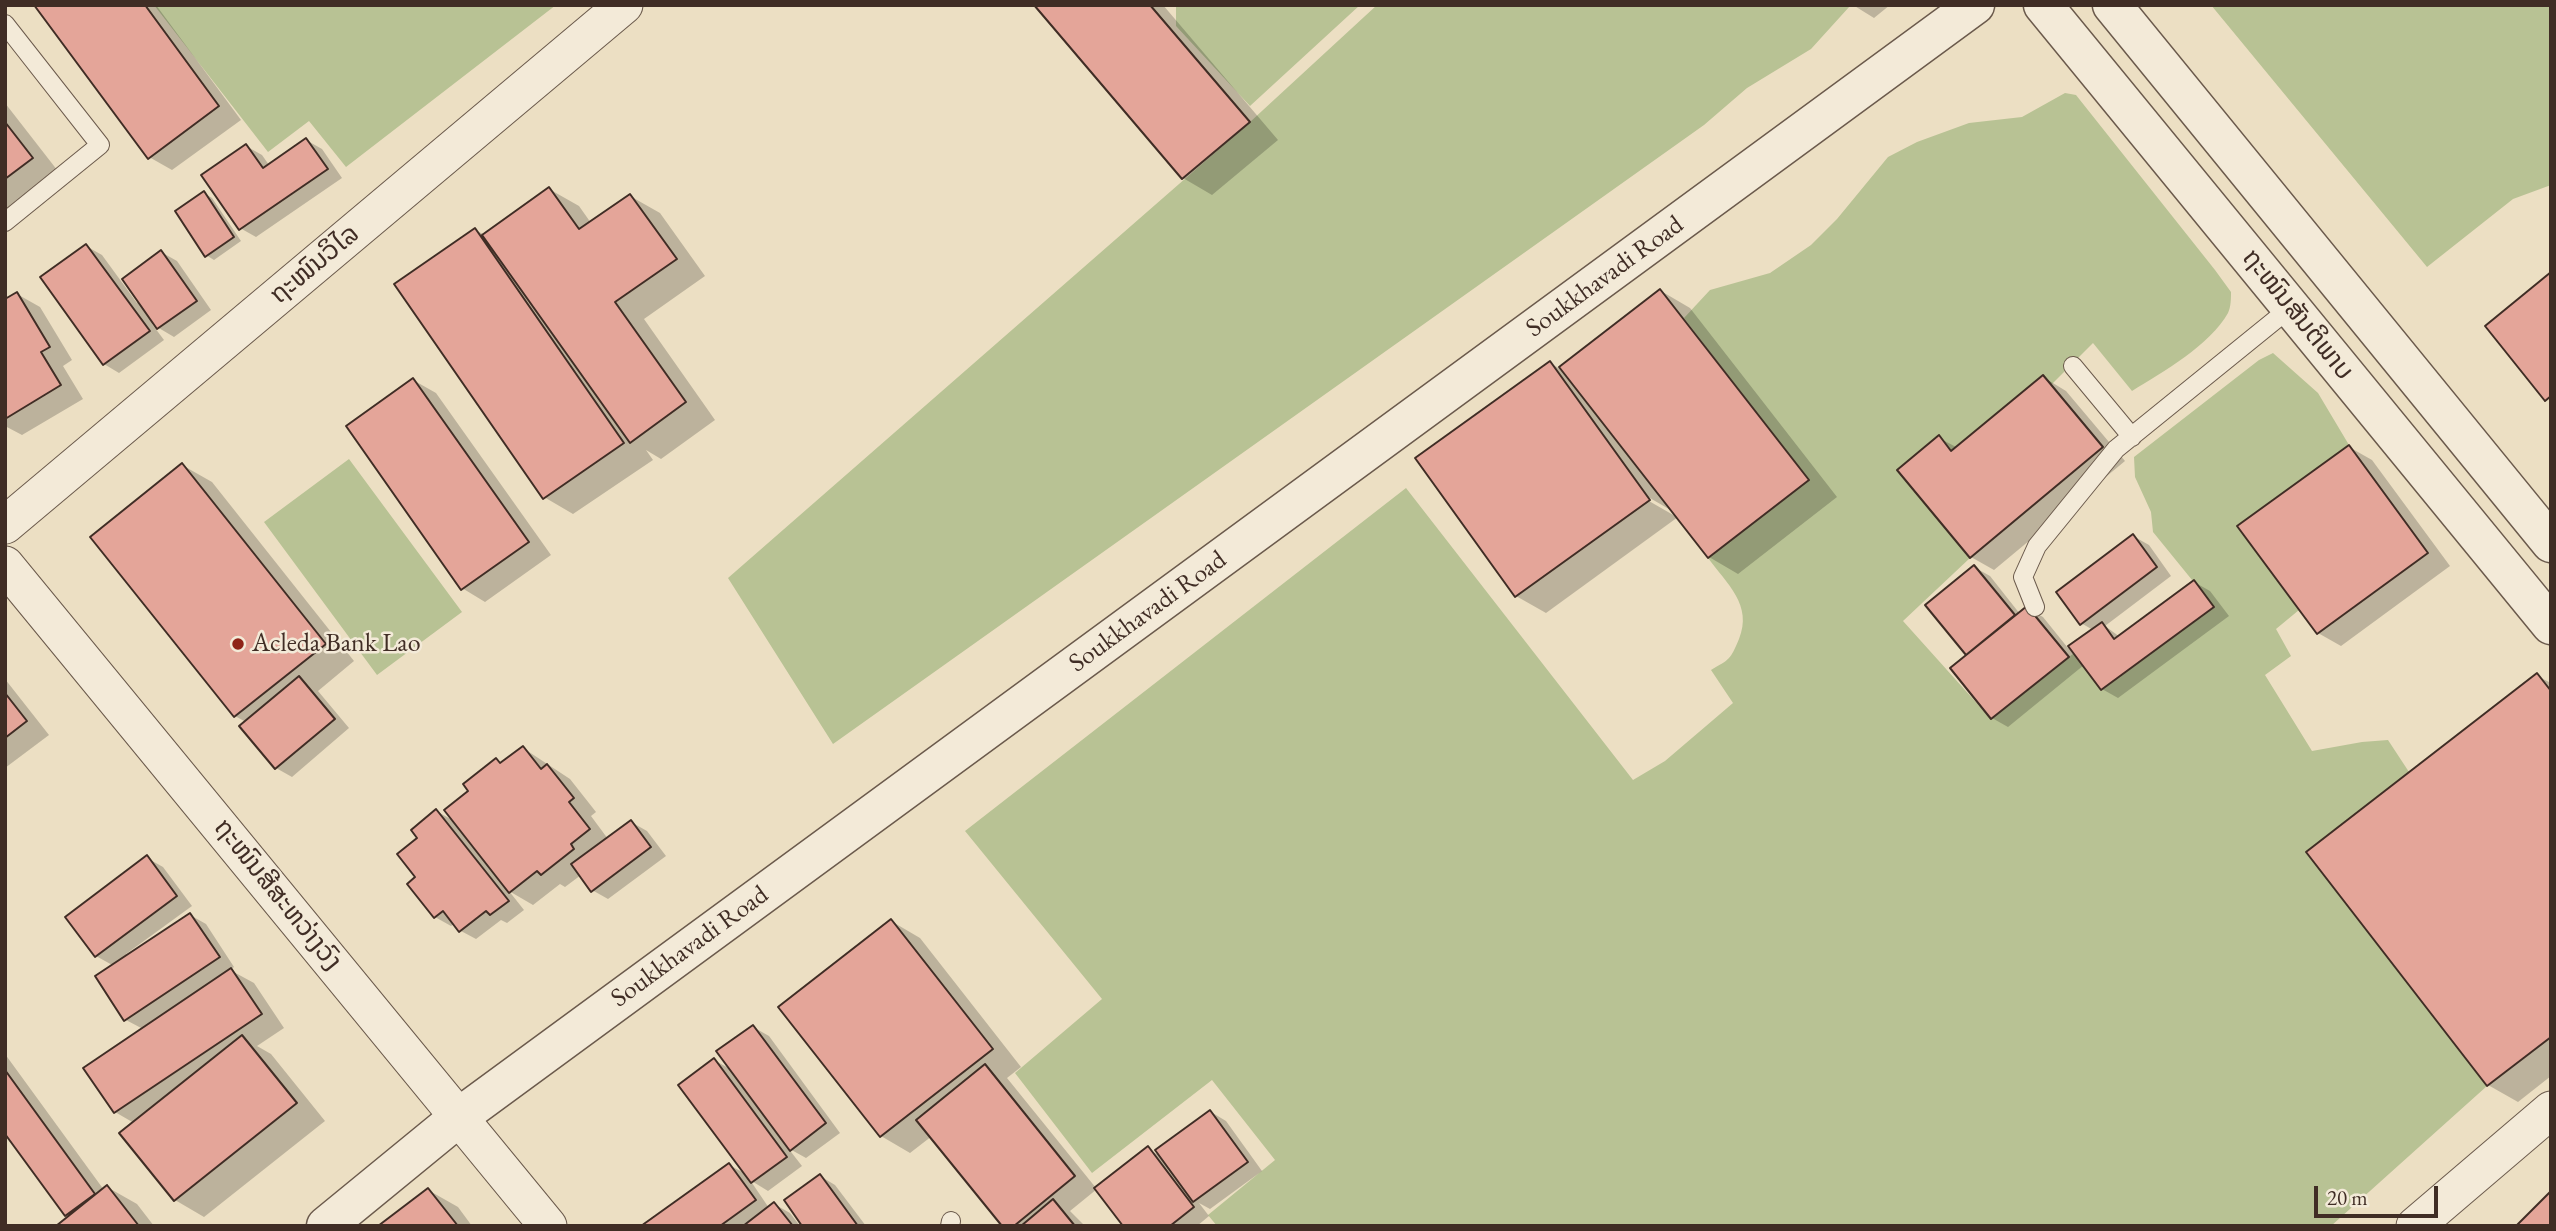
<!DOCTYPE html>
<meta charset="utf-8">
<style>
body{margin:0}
#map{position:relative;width:2556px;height:1231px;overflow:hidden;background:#ecdfc3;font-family:"EB Garamond",serif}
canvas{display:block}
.frame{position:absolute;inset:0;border:7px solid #402d25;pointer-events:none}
.scale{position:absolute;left:2314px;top:1186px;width:124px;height:32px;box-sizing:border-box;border:4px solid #402d25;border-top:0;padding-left:9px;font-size:21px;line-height:24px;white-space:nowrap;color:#402d25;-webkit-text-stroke:5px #f3ead8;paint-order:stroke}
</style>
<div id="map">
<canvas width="2556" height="1231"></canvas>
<div class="frame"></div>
<div class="scale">20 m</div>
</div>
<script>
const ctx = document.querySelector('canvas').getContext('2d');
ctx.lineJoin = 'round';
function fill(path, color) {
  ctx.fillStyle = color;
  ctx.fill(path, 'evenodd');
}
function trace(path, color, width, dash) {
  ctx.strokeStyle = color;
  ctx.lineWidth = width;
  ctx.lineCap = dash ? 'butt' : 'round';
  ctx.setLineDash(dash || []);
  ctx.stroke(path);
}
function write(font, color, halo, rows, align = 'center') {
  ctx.font = font + ' "EB Garamond","Noto Sans Lao",serif';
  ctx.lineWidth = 5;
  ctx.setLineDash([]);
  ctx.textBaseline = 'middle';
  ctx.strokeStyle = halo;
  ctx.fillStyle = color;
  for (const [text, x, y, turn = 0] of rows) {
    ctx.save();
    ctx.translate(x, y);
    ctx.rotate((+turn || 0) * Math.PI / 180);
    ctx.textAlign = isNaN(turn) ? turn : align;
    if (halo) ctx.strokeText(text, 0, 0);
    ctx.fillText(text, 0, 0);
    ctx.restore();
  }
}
fill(new Path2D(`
 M154,5H556L346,167L309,121L268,152Z
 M1176,5H1360L1250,106L1176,26Z
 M1377,5L1850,6L1811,49L1747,88L1704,125L833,744L728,578L1250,122Z
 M2211,5H2551V185L2513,199L2427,267Z
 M2065,93L2076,95L2215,270L2231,292C2231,298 2231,307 2228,313C2210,345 2163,372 2132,391L2093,343L2051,385L1951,451L1897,470L1970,558L1903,621L1991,719L2074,653L2102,690L2214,607L2153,532L2151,512L2135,477L2134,457L2259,360L2273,353L2318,393L2349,445L2238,526L2299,610L2276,629L2291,656L2265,675L2312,751L2362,742L2388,740L2409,772L2306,852L2487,1086L2331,1226H1217L1208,1215L1275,1160L1212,1080L1092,1173L1015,1073L1102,999L965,831L1406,488L1633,780L1665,761L1733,703L1711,670C1730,659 1730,660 1739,639C1753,605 1727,584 1708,558L1808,480L1684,318L1710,290L1770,273L1811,245L1837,219L1888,157L1917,142L1969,123L2022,117Z
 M349,459L462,612L377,675L264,522Z`), '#b8c294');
fill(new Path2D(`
 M36,5H156L241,120L172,170L149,157Z
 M1036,5H1163L1278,140L1212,195L1183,178Z
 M1853,5H1890L1874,18Z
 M5,103L61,175L5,218Z
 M306,140L322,149L342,178L256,237L240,228L246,146L262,155L269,165Z
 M549,189L579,206L591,223L630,196L660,213L705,276L644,319L715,420L661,459L646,450L653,460L573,514L544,497L475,230L485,235Z
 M204,193L212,198L241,241L214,260L206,255Z
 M86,246L102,255L137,303L161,252L177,261L211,310L174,337L152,324L164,340L119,373L104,364Z
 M1661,291L1690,308L1837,497L1738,574L1709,557L1678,517L1546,613L1516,596L1550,363L1560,369ZM1643,494L1674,512L1675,516L1642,497Z
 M17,294L40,307L72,360L63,366L83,399L22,435L5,426V301Z
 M2043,377L2066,391L2125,461L1994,570L1971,557L1939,438L1958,448Z
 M413,380L436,393L551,555L485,602L462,588Z
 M2349,447L2372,460L2450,566L2341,646L2318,633Z
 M182,465L212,482L354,661L318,691L349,728L292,777L276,768L246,722L235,716L93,537Z
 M2133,536L2149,545L2171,576L2105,626L2120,637L2194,582L2210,591L2229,616L2118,698L2102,689L2084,665L2008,727L1992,718L1969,655L1928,605L1974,567L1990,576L2020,614L2027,608L2043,617L2068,648L2093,630L2081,623Z
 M2537,676L2551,683V1076L2518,1102L2488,1085Z
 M5,679L49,735L5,768Z
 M523,748L570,779L596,812L591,816L608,839L631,822L647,831L666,856L608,899L592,890L581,875L565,887L560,884L533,905L509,891L524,910L507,923L501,920L476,939L461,931L455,923L451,926L435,917L418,878L419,838L436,811L456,822L471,792L496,760L502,764Z
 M147,858L163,867L192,906L126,954L128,957L190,915L206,924L234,967L230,970L254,983L284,1028L257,1046L271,1054L325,1121L204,1217L175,1200L134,1123L115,1112L143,1029L126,1020L114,966L96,956L68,917Z
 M891,921L920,938L1021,1067L1007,1078L1096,1188L1148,1149L1162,1157L1211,1112L1226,1121L1262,1171L1210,1209L1199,1203L1209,1216L1197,1226H1125L1097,1189L1070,1211L1085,1226H1004L932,1136L910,1153L881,1136Z
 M753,1027L769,1036L840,1133L806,1158L788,1148L802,1166L768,1191L750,1180L769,1208L774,1204L790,1213L800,1226H644L729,1165L748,1175L714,1060L732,1070Z
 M5,1054L104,1190L107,1187L137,1204L154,1226H58L69,1217L5,1131Z
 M820,1176L835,1185L866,1226H804Z
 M428,1190L458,1207L472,1226H381Z`), '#0003');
const building = new Path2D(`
 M34,5H145L219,106L148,159Z
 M1034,5H1150L1250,122L1182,179Z
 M5,122L33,158L5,179Z
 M306,138L328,169L239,230L201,175L246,144L263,168Z
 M549,187L579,229L630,194L677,259L615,302L686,402L630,443L482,235Z
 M204,191L234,237L205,257L175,211Z
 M475,228L624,443L543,499L394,284Z
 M86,244L150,331L103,365L40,277Z
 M161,250L197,301L157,329L122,279Z
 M2551,272V396L2545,401L2485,326Z
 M1660,289L1809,480L1708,558L1559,367Z
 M17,292L50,347L41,352L61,385L5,419V299Z
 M1550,361L1650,500L1515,597L1415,458Z
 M2043,375L2103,447L1970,558L1897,470L1939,435L1951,451Z
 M413,378L529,542L461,590L346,426Z
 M2349,445L2428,553L2317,634L2237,526Z
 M182,463L326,644L234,717L90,537Z
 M2133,534L2157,567L2080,625L2056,592Z
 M1974,565L2015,615L1966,655L1925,605Z
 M2194,580L2214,607L2101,690L2068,646L2102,622L2114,639Z
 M2027,606L2069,657L1991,719L1950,668Z
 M2537,673L2551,691V1037L2487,1086L2306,852Z
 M299,676L335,719L275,769L239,726Z
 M5,693L27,721L5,738Z
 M523,746L541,769L547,764L574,798L569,802L590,829L571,844L574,849L541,875L537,871L509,893L444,810L468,791L463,784L496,758L500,763Z
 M436,809L509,901L490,915L486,911L459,932L443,911L434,918L407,884L415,877L397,854L417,838L411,830Z
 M631,820L651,847L591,892L571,864Z
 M147,855L177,896L95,957L65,917Z
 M190,913L220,957L124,1021L95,976Z
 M891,919L993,1049L880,1137L778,1007Z
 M231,968L262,1014L114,1113L83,1068Z
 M753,1025L826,1123L790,1151L716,1051Z
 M242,1035L297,1103L174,1201L119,1133Z
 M714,1058L787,1157L751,1183L678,1085Z
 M985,1064L1075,1176L1014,1226H1002L916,1120Z
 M5,1070L95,1194L65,1216L5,1134Z
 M1210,1110L1248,1162L1193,1202L1155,1150Z
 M1148,1146L1194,1207L1170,1226H1123L1094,1188Z
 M729,1163L756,1200L720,1226H641Z
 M820,1174L858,1226H802L784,1200Z
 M107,1185L139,1226H56Z
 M428,1188L458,1226H378Z
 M2551,1191V1226H2516Z
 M1053,1199L1075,1226H1021Z
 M774,1202L793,1226H743Z`);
fill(building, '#e4a599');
trace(building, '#402d25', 2);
const service = new Path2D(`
 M5,24L100,145L5,222
 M2073,366L2132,437
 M2035,607L2023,577L2037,546L2116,449L2290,308
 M950,1226L951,1221`);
const minor = new Path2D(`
 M5,525L624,5
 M5,565L548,1226
 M2415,1226L2551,1110`);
const tertiary = new Path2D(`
 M2043,5L2551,625
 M2112,5L2551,543
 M326,1226L459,1117L1975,5`);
trace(service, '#6b5a4c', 20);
trace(minor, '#6b5a4c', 39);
trace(tertiary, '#6b5a4c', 41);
trace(service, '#f3ead8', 18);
trace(minor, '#f3ead8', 37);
trace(tertiary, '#f3ead8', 38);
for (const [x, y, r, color] of [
 [238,644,7,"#8f2418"]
]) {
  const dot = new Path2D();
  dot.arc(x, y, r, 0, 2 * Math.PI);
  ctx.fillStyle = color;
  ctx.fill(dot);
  trace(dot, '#f3ead8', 2.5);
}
write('26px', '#402d25', '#f3ead8', [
 ["ຖະໜົນວິໄລ",315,265,-40],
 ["Soukkhavadi Road",1605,277,-36],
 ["ຖະໜົນສັນຕິພາບ",2297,315,51],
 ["Soukkhavadi Road",1148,612,-36],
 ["ຖະໜົນສີສະຫວ່າງວົງ",277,895,51],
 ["Soukkhavadi Road",690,947,-36]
]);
write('26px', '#402d25', '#f3ead8', [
 ["Acleda Bank Lao",252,644]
], 'left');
</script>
